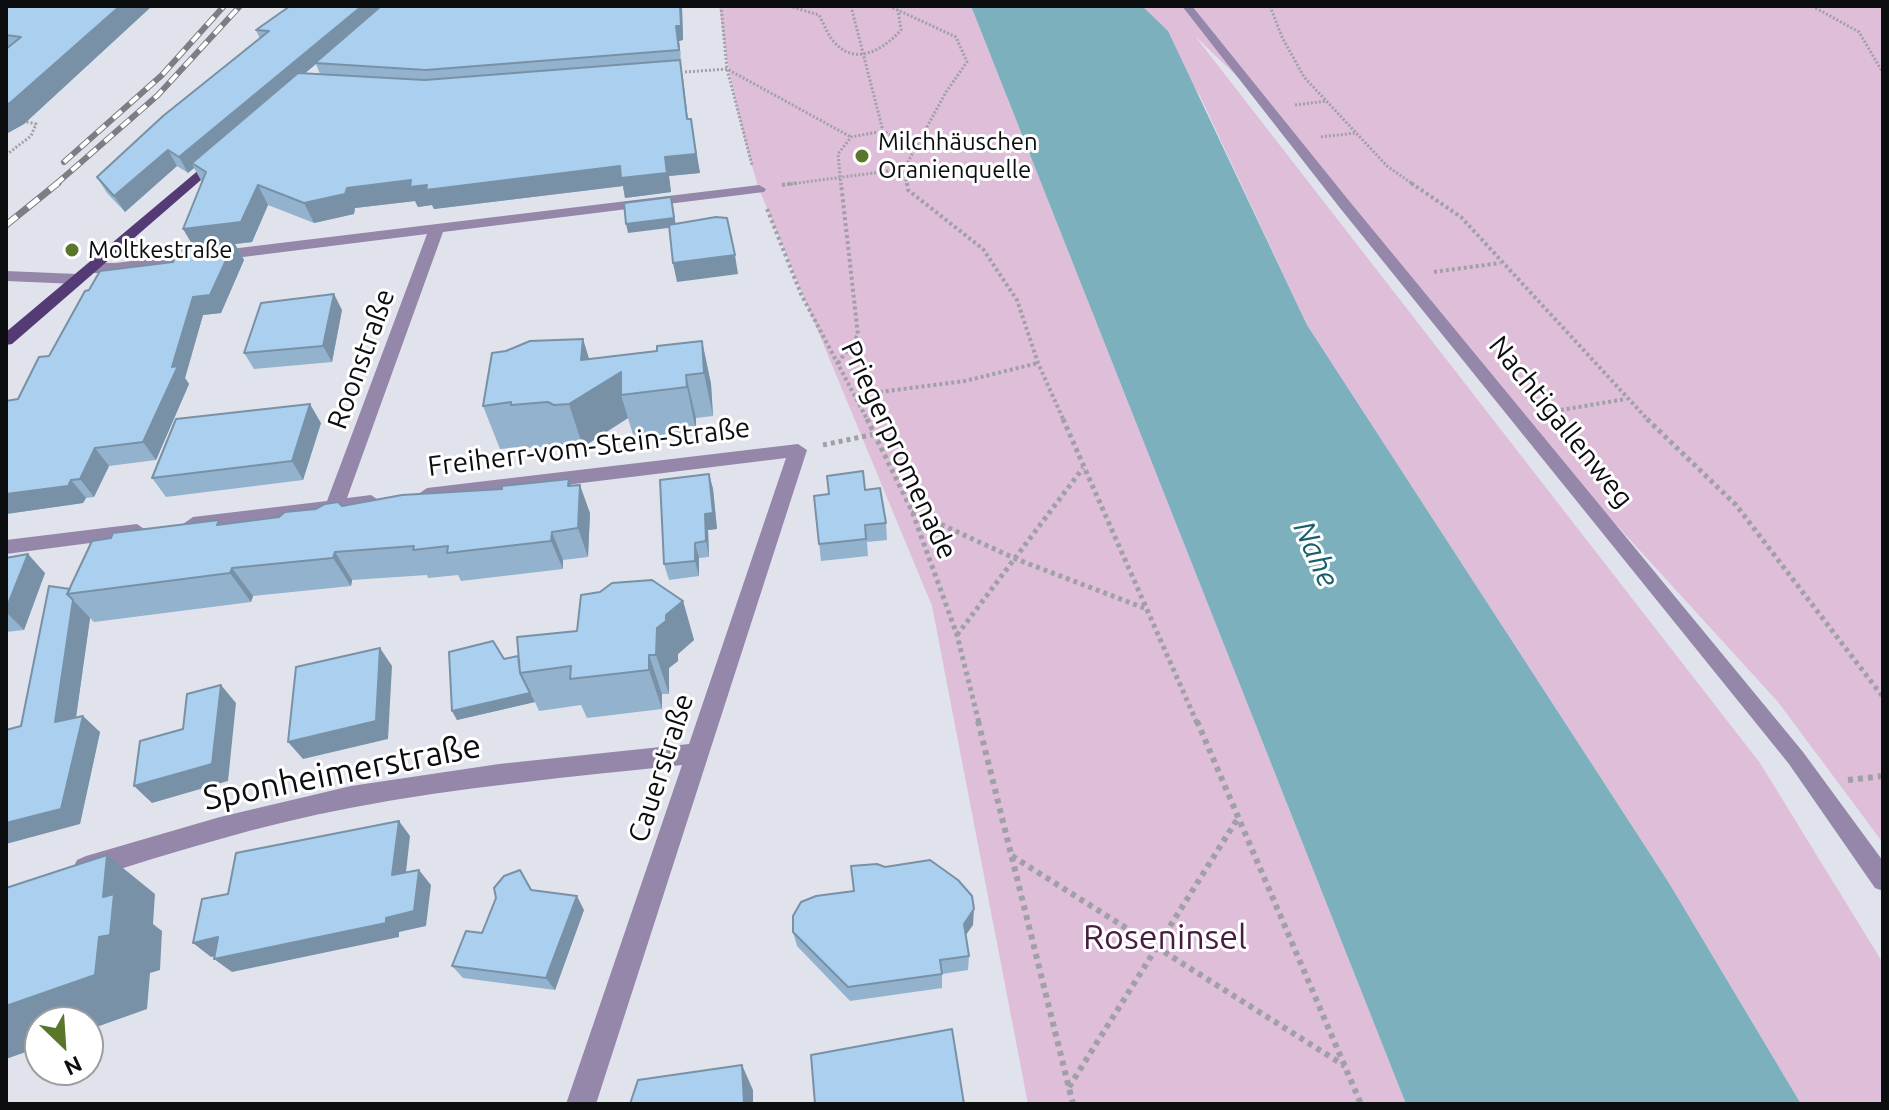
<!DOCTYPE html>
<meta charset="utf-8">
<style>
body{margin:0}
#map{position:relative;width:1889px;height:1110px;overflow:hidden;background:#e1e3ec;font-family:Ubuntu,sans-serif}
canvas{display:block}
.frame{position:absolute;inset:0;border:8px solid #0c0d0f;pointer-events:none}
.north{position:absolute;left:24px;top:1006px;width:80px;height:80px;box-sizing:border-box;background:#fff;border:2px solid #9e9e9f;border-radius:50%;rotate:155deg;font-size:22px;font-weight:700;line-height:32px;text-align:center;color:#0c0d0f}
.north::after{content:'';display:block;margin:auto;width:28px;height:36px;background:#5a762a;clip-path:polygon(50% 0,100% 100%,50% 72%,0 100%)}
</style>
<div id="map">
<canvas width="1889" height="1110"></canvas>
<div class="frame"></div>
<div class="north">N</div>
</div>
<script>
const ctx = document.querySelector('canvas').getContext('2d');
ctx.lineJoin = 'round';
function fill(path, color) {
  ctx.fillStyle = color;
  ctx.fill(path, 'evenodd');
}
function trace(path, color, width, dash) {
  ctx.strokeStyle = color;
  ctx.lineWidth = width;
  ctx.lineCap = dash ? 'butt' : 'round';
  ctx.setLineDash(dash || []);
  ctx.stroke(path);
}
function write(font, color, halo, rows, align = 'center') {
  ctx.font = font + ' Ubuntu,sans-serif';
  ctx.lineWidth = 6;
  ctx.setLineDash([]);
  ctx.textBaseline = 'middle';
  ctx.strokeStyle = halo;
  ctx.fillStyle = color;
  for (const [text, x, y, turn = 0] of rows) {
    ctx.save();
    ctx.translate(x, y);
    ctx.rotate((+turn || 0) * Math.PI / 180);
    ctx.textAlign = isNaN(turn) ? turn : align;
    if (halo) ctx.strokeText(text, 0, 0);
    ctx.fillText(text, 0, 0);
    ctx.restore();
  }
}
fill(new Path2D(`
 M719,6H971L1406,1104H1028L932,606L759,189C740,129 727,69 719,6Z
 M1142,6H1883V843L1778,702L1518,417L1270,108L1195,36L1760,763L1883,963V1104H1801L1669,883L1307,325L1200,96Z`), '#dfbed9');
fill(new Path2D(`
 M971,6H1142L1168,31L1307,325L1669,883L1801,1104H1406Z`), '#7cb0bd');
trace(new Path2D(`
 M721,6L727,69L752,165
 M789,6L819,15C824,24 828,36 835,43C857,67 885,48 901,30L898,10
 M851,6L883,131L916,148
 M889,6L956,37L967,62L946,92L904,169L907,185
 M1270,6L1282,37L1304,77L1387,166L1414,185
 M1812,6L1859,32L1883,73
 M685,72L727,69L851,137
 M1295,105L1327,101
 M1321,137L1355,133
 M6,155L31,136L36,124L22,121
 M783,185L904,169
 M841,185L838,154L851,137L883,131`), '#9fa1a7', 3, [2, 2]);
trace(new Path2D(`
 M907,183L908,190L983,249L1017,300L1038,363L1064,421
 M1411,183L1461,217L1649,421
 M782,185L795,183
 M767,209L801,294L868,421
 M1434,272L1500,263
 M838,363L858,335L841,183
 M856,395L965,381L1038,363
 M1549,412L1626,399`), '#9fa1a7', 4, [3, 3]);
trace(new Path2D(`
 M867,419L912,511L957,635L979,723
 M1063,419L1197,723
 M1647,419L1736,505L1883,697
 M823,445L875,434
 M912,511L1016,559L1144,608
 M957,635L1083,468`), '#9fa1a7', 5, [4, 4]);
trace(new Path2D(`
 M978,721L1073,1104
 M1197,721L1361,1104
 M1848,780L1883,776
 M1012,856L1345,1066
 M1069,1087L1238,818`), '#9fa1a7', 6, [5, 5]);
fill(new Path2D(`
 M1182,6H1192L1350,202L1803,752L1883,861V891L1875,888L1789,764L1340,208Z`), '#9587aa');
fill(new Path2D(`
 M759,185L766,189L764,192L443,232L347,498L371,495L381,502L371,509L193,531L183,524L193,517L327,501L427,234L115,273H91L83,268L91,263H115Z
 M6,271L77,274L85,279L77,284L6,281Z
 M798,444L807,450L596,1104H566L682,765C571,777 459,787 350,808C260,825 173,852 86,880L77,876L73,868L77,860L86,856L220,817L351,786L499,764L689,744L786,458L427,502L417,495L427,488Z
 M137,524L147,531L144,536L6,554V540Z`), '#9587aa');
fill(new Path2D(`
 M219,153L226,157L224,160L12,344L6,345V332Z`), '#553b76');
const railFar1 = new Path2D(`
 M64,162L162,75L224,6
 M55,185L158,95L240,6`);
const rail = new Path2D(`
 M6,225L58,183`);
trace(railFar1, '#7d7e84', 6);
trace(rail, '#7d7e84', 7);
trace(railFar1, '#fff', 4, [11]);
trace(rail, '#fff', 5, [14]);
fill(new Path2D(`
 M6,6H152L24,124L6,134Z
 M290,6H682L683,40L679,41L681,65L688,119L700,173L669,176L671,192L625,198L623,186L434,209L432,205L418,207L415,201L355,208L354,214L314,223L268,205L252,242L235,244L244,260L221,313L203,315L185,378L189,384L156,460L109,466L94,497L86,498L83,503L6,514V401L18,399L49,356L89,290L173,262L194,248L202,182L194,168L188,173L177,166L125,212L107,193L97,177L260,39L256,30ZM316,64L320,74L305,73Z
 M342,310L332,362L254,369L244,353Z
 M583,339L589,359L657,351L702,341L711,384L713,416L696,418V431L634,438L628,418L583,447L569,448L564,445L527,448L526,446L500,449L483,406L506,351Z
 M321,423L303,480L166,497L152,478Z
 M709,474L713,489L717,529L708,530L709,557L699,558V576L669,580L664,564Z
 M571,485L590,513L588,557L563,560V569L461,581L458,575L428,578L427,575L352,580L351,586L253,596L251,602L94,622L90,618L76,717L100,732L80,824L21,726L70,589L222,524L279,517L342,506Z
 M865,490L886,523L887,540L867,542L868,556L821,561L814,496Z
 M6,558L45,573L24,630L6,632Z
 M683,601L694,640L678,654V661L669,668V694H662V709L587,718L581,705L539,711L535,702L457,720L452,711L504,659L518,656L577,631Z
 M529,884L532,890L584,910L555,990L463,978L452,966Z
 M973,925L965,935L969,956L968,970L942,974V988L850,1001L797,946L793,932Z`), '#93b2cd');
fill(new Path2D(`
 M120,6H152L24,124L6,134V105Z
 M362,6H384L196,166L192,163L194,168L188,173L179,157Z
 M680,6L682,7L683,40L679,41L682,65L676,26Z
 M680,60L683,78L690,138L687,119Z
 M691,119L700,173L669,176L671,192L625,198L623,186L434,209L432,205L418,207L415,201L355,208L354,214L314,223L304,203L347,188L411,180L665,157Z
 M168,150L177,166L125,212L114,196Z
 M258,185L268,205L252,242L235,244L244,260L221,313L203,315L185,378L189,384L156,460L143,442L172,367L193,297L195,249L183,229Z
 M673,206L676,227L628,233L626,224Z
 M735,255L738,274L677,282L673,263Z
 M334,294L342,310L332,362L323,346Z
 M583,339L596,382L621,372V395L628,418L583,447L569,404L581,360Z
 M702,341L711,384L713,416L704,373Z
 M686,375L696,418V431L687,387Z
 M310,404L321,423L303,480L292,461Z
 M95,448L109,466L94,497L80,479Z
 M709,474L713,489L717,529L708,530L709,557L706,541L705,514Z
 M569,479L579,507L580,485L590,513L588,557L578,528L568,486Z
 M71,480L86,498L83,503L6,514V494Z
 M552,532L563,560V569L551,541Z
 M695,543L699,558V576L695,561Z
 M335,552L352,580L351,586L333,558Z
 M28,554L45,573L24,630L6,612V609Z
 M232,568L253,596L251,602L230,573Z
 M73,600L90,618L73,739L55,722Z
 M683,601L694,640L678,654V661L669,668V694L656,655L657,628L666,615Z
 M380,648L392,666L388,739L303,759L288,742Z
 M649,655L662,694V709L649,670Z
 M221,685L236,703L228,781L152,803L134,786L212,764Z
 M530,693L535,702L457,720L452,711Z
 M83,716L100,732L80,824L6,844V823Z
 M399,821L410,836L404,890L392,875Z
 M107,855L155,894L153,924L162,931L160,970L150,973L147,1009L88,1030V1022H40V1047L6,1059V1006L103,897Z
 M419,870L431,885L426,926L399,932V937L232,972L214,959L386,918Z
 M577,896L584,910L555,990L546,978Z
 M974,909L973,925L963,939L964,924Z
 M218,937L236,951L211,957L193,943Z
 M742,1065L753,1090V1104H744Z`), '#7891a7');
const building = new Path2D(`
 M6,6H120L10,103L6,105V49L21,37L6,35Z
 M290,6H362L179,157L168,150L114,196L97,177L163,116L269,31L256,30Z
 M381,6H680L681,26H676L679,50L426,70L315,63Z
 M680,60L687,119H691L696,154L665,157L667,173L621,178L620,166L426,190L427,185L410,187L411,180L347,188L345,194L304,203L258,185L241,222L183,229L206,172L192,163L298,73L425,80Z
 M671,197L674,218L626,224L624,203Z
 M716,217L727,218L735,255L673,263L669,225Z
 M234,243L210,295L193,297L172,367L178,366L143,442L95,448L80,479L71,480L68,486L6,494V401L18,399L39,357L49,356L85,291L89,290L100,271L173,262L178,250Z
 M334,294L323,346L244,353L261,303Z
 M583,339L581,360L657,351V346L702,341L704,373L686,375L687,387L621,395V372L569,404L554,405L548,402L511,405V402L483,406L492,353L506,351L530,341Z
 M310,404L292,461L152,478L176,419Z
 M863,471L865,490L880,488L886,523L865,525L866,539L819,544L814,496L829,494L827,476Z
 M709,474L713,513L705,514L706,541L695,543V561L664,564L660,480Z
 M569,479L568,486L580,485L578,528L552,532L551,541L447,553L448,546L413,550L414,546L335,552L333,558L232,568L230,573L67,594L92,541L111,538L113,533L219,520L217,525L279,517L285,512L316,509L325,504L338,502L342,506L402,495L502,489V486Z
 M28,554L6,609V558Z
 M652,580L683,601L666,615V621L657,628L656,655H649V670L570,679L571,666L520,673L517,637L577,631L581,595L600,592L612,583Z
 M49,586L70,589L67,594L73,600L55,722L83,716L61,809L6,823V730L21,726Z
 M493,641L504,659L518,656L520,673L530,693L452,711L449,652Z
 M380,648L376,721L288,742L296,667Z
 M221,685L212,764L134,786L140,741L183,729L187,694Z
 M399,821L392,875L419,870L414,911L386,918V923L214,959L218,937L193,943L202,899L228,894L236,853Z
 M107,855L103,897L114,894L110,935L99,937L95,975L6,1006V888Z
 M930,860L958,880L972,896L974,909L964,924L969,956L940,960L942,974L848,987L793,932V916L801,902L816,896L854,891L851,866L877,864L885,867Z
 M520,870L531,890L577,896L546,978L452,966L466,931L482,933L496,898L494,888L504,876Z
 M952,1029L964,1104H815L811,1055Z
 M742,1065L744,1104H630L638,1080Z`);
fill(building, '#abcfee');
trace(building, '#7891a7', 2);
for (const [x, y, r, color] of [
 [862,156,8,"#5a762a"],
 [72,250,8,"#5a762a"]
]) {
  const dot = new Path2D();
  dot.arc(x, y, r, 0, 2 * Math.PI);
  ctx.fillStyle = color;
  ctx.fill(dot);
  trace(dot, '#fff', 3);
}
write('24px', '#0c0d0f', '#fff', [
 ["Milchhäuschen",878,142],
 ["Oranienquelle",878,170],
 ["Moltkestraße",88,250]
], 'left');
write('28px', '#0c0d0f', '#fff', [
 ["Roonstraße",361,359,-70],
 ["Nachtigallenweg",1561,422,51],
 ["Freiherr-vom-Stein-Straße",589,447,-7],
 ["Priegerpromenade",899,450,65],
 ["Cauerstraße",661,768,-72]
]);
write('italic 30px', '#195e6d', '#fff', [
 ["Nahe",1316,554,66]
]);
write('34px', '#0c0d0f', '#fff', [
 ["Sponheimerstraße",342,772,-11]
]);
write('34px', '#471b42', '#fff', [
 ["Roseninsel",1165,938]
]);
</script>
